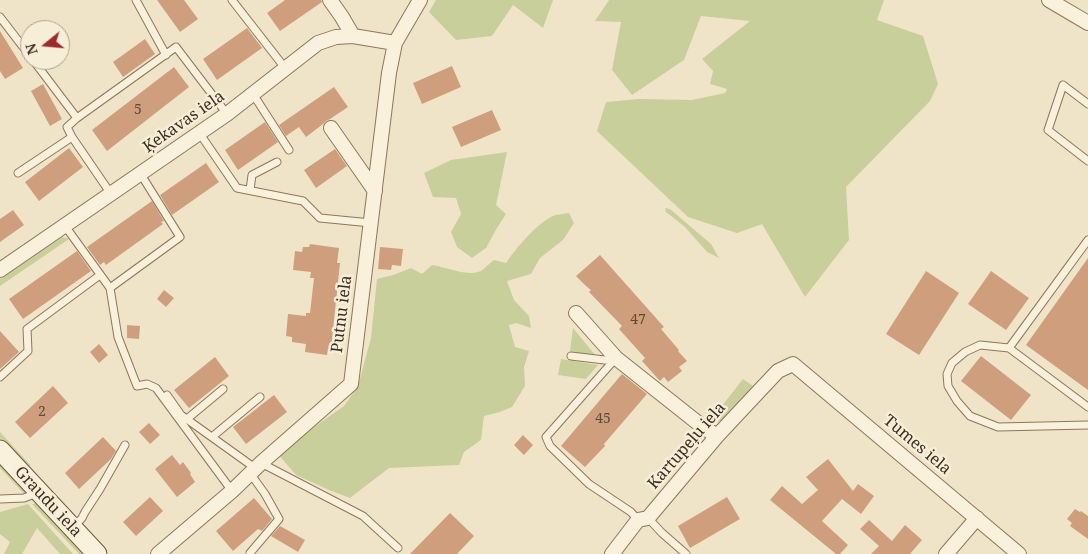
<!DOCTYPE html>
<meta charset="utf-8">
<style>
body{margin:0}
#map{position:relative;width:1088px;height:554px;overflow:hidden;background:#f0e4c8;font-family:"Noto Serif",serif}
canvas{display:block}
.north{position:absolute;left:20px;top:20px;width:50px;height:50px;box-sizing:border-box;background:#f7eed8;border:1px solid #ada18e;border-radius:50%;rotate:253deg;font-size:14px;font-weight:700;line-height:20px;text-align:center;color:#3d2e20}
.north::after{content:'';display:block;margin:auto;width:18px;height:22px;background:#9e2a2b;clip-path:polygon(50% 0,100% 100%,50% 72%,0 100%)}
</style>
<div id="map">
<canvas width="1088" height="554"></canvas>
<div class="north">N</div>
</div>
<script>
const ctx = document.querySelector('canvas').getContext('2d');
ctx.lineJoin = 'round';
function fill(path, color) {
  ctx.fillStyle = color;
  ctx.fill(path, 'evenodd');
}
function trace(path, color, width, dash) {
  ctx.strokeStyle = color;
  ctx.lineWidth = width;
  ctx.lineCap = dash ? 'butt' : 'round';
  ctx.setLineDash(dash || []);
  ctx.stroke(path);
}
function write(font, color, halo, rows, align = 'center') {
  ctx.font = font + ' "Noto Serif",serif';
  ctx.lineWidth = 5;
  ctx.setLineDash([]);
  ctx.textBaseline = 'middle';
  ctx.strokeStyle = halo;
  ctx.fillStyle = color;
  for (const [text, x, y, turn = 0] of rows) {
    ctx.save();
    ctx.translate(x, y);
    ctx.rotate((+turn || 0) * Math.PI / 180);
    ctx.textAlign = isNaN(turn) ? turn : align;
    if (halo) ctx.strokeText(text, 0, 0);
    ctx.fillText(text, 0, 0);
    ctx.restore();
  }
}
fill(new Path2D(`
 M436,0H553L543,28L513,5L492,36L456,40L429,12Z
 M609,0H884L877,20L923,36L938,84L930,101L846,187L849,240L805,297L762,224L737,233L688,217L597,131L606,102L639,99L692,100L725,93L727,89L710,84L713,71L702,59L750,21L701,16L684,60L632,95L612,70L621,22L595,21Z
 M507,152L496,205L506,214L497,228L486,248L472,258L457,247L451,232L461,214L456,198L433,197L424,173L451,160Z
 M665,208L670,209L711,244L719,258L707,252L685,227L666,212Z
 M569,213L574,223L563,240L540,258L531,274L507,281L514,300L529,316L531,328L516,323L509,325L515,347L529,351L524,367L525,386L512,407L500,412L484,416L481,440L464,452L459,465L389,468L350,498L329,490L296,475L277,453L344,406L358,386L371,338L377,279L393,275L411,268L422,274L432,265C447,267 466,277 481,271C485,268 490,263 494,260L506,263C516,248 537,223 553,216C558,214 564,214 569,213Z
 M62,237L69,239L0,286V279Z
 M573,328L596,356L570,351Z
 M561,359L598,365L586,379L558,375Z
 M743,379L753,386C746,394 732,415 723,420C719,422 716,422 711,420Z
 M0,432L31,466L28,467L0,438Z
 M0,462L27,492L24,494L0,468Z
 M38,503L86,554H79L32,504Z
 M28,504L73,554H60L37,528L22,554H4L10,542L0,534V512Z`), '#c9cf9b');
fill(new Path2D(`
 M157,0H184L198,19L180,32Z
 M285,0H321L322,2L280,31L267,13Z
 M247,28L262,48L217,80L203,59Z
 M0,31L23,68L5,79L0,71Z
 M145,39L155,54L123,77L113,62Z
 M452,66L461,87L422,104L413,83Z
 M174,67L189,87L107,151L92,130Z
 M43,84L62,119L50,126L31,91Z
 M334,87L348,107L330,119L326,121L323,124L306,137L299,127L286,136L279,125Z
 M492,110L501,130L461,147L452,127Z
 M265,122L278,142L238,170L225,150Z
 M69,148L83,167L39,201L25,182Z
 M335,149L347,166L316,188L304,170Z
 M206,163L219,182L172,215L160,195Z
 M152,201L164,221L161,222L163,224L106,265L104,262L100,265L87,247Z
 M13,210L24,225L0,242V219Z
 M310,244L339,248L337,263H340L331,349H328L327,355L305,352L306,344L292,342V337L286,336L288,314L306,316V313H310L314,278H310L311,272L293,270L295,251L302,252L303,247H309Z
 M380,247L403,249L401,266L392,265L391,270L378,269Z
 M77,251L91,271L23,319L9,299Z
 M600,255L664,327L661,329L679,350L678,351L687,361L679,367L682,371L668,382L664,377L660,381L642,361L645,358L619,329L622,326L589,292L591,290L586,286L576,276Z
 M1088,258V390L1026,345Z
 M926,271L959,293L919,355L886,334Z
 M991,271L1029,298L1006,330L968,304Z
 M164,290L174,298L166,307L157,299Z
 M127,325L140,326L139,339L127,338Z
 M0,331L19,352L0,369Z
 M99,344L108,355L99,363L90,352Z
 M981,356L1031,395L1011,420L961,381Z
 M215,357L229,376L189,408L174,390Z
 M622,374L647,394L604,444L605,446L585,467L561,446Z
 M53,386L68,403L30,438L15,422Z
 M274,395L287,412L246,444L233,427Z
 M149,423L160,435L150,444L139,432Z
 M523,435L533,445L524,455L514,445Z
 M103,437L116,451L111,459L79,489L65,473Z
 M172,455L180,465L183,462L191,473L190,474L195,482L177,497L155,469Z
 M828,459L853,491L858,484L874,496L861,514L842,499L822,521L848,545L840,554H836L770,500L782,486L802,504L818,490L806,477Z
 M150,497L163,511L136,536L123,522Z
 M727,497L740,519L690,548L678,526Z
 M254,498L272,519L262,531L258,529L233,551L216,531Z
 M1075,509L1080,512L1081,511L1088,516V539L1070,526L1072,523L1067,519Z
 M450,513L474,536L457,554H410Z
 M869,520L892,541L905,525L922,540L910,554H871L879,546L860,529Z
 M280,526L305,540L298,552L271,536Z`), '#cf9f7d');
const lane = new Path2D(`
 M136,0L166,55
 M232,0L285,68
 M0,17L30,56
 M33,60L77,118
 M253,94L289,150
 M1088,104L1063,85L1048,130L1088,161
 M200,134L237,188L303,201L320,218L371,223
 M18,173L72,137
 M250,190L252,175L277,162
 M111,194L72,137L67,127L77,118L176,47L227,114
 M65,226L110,288L180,237L140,173
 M1088,240L1009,348L1088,407
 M110,288L118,337L137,386L147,384L156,388L232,491
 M1009,348L980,345L965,352L952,363L947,374L948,386L957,401L970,416L998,427L1088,425
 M571,356L613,361
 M616,358L546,437L550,446L589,484L631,512L638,520
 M0,377L28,351L27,329L100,275
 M167,395L181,415L255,468
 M187,419L223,389
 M212,437L260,397
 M261,463L363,516L398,548
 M0,499L24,498L37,493
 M648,518L662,533L686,554
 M73,528L82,518L85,512L100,489L125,445
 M250,553L279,519L265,494L250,473`);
const street = new Path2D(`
 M330,0L342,17L353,36
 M1049,0L1088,23
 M331,128L375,191
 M0,270L227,114L318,43L336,37L353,36L395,43
 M576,313L616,358L703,427L717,436
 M158,554L232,491L261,463L351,384L389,73L395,43L420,0
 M612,554L638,520L648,518L717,436L761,389L778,371L793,364L1019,554
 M946,554L977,518`);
const secondary = new Path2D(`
 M0,450L97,554`);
trace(lane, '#8d765c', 9);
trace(street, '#8d765c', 16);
trace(secondary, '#6f573f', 21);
trace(lane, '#faf1dc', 7);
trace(street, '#faf1dc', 14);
trace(secondary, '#faf1dc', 19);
write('14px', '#624a37', null, [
 ["5",138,110],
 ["47",638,320],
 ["2",42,412],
 ["45",603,419]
]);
write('16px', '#3d2e20', '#f7eed8', [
 ["Ķekavas iela",184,122,-35],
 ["Putnu iela",342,314,-83],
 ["Tumes iela",917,445,40],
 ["Kartupeļu iela",687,446,-49],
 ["Graudu iela",48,502,47]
]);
</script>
